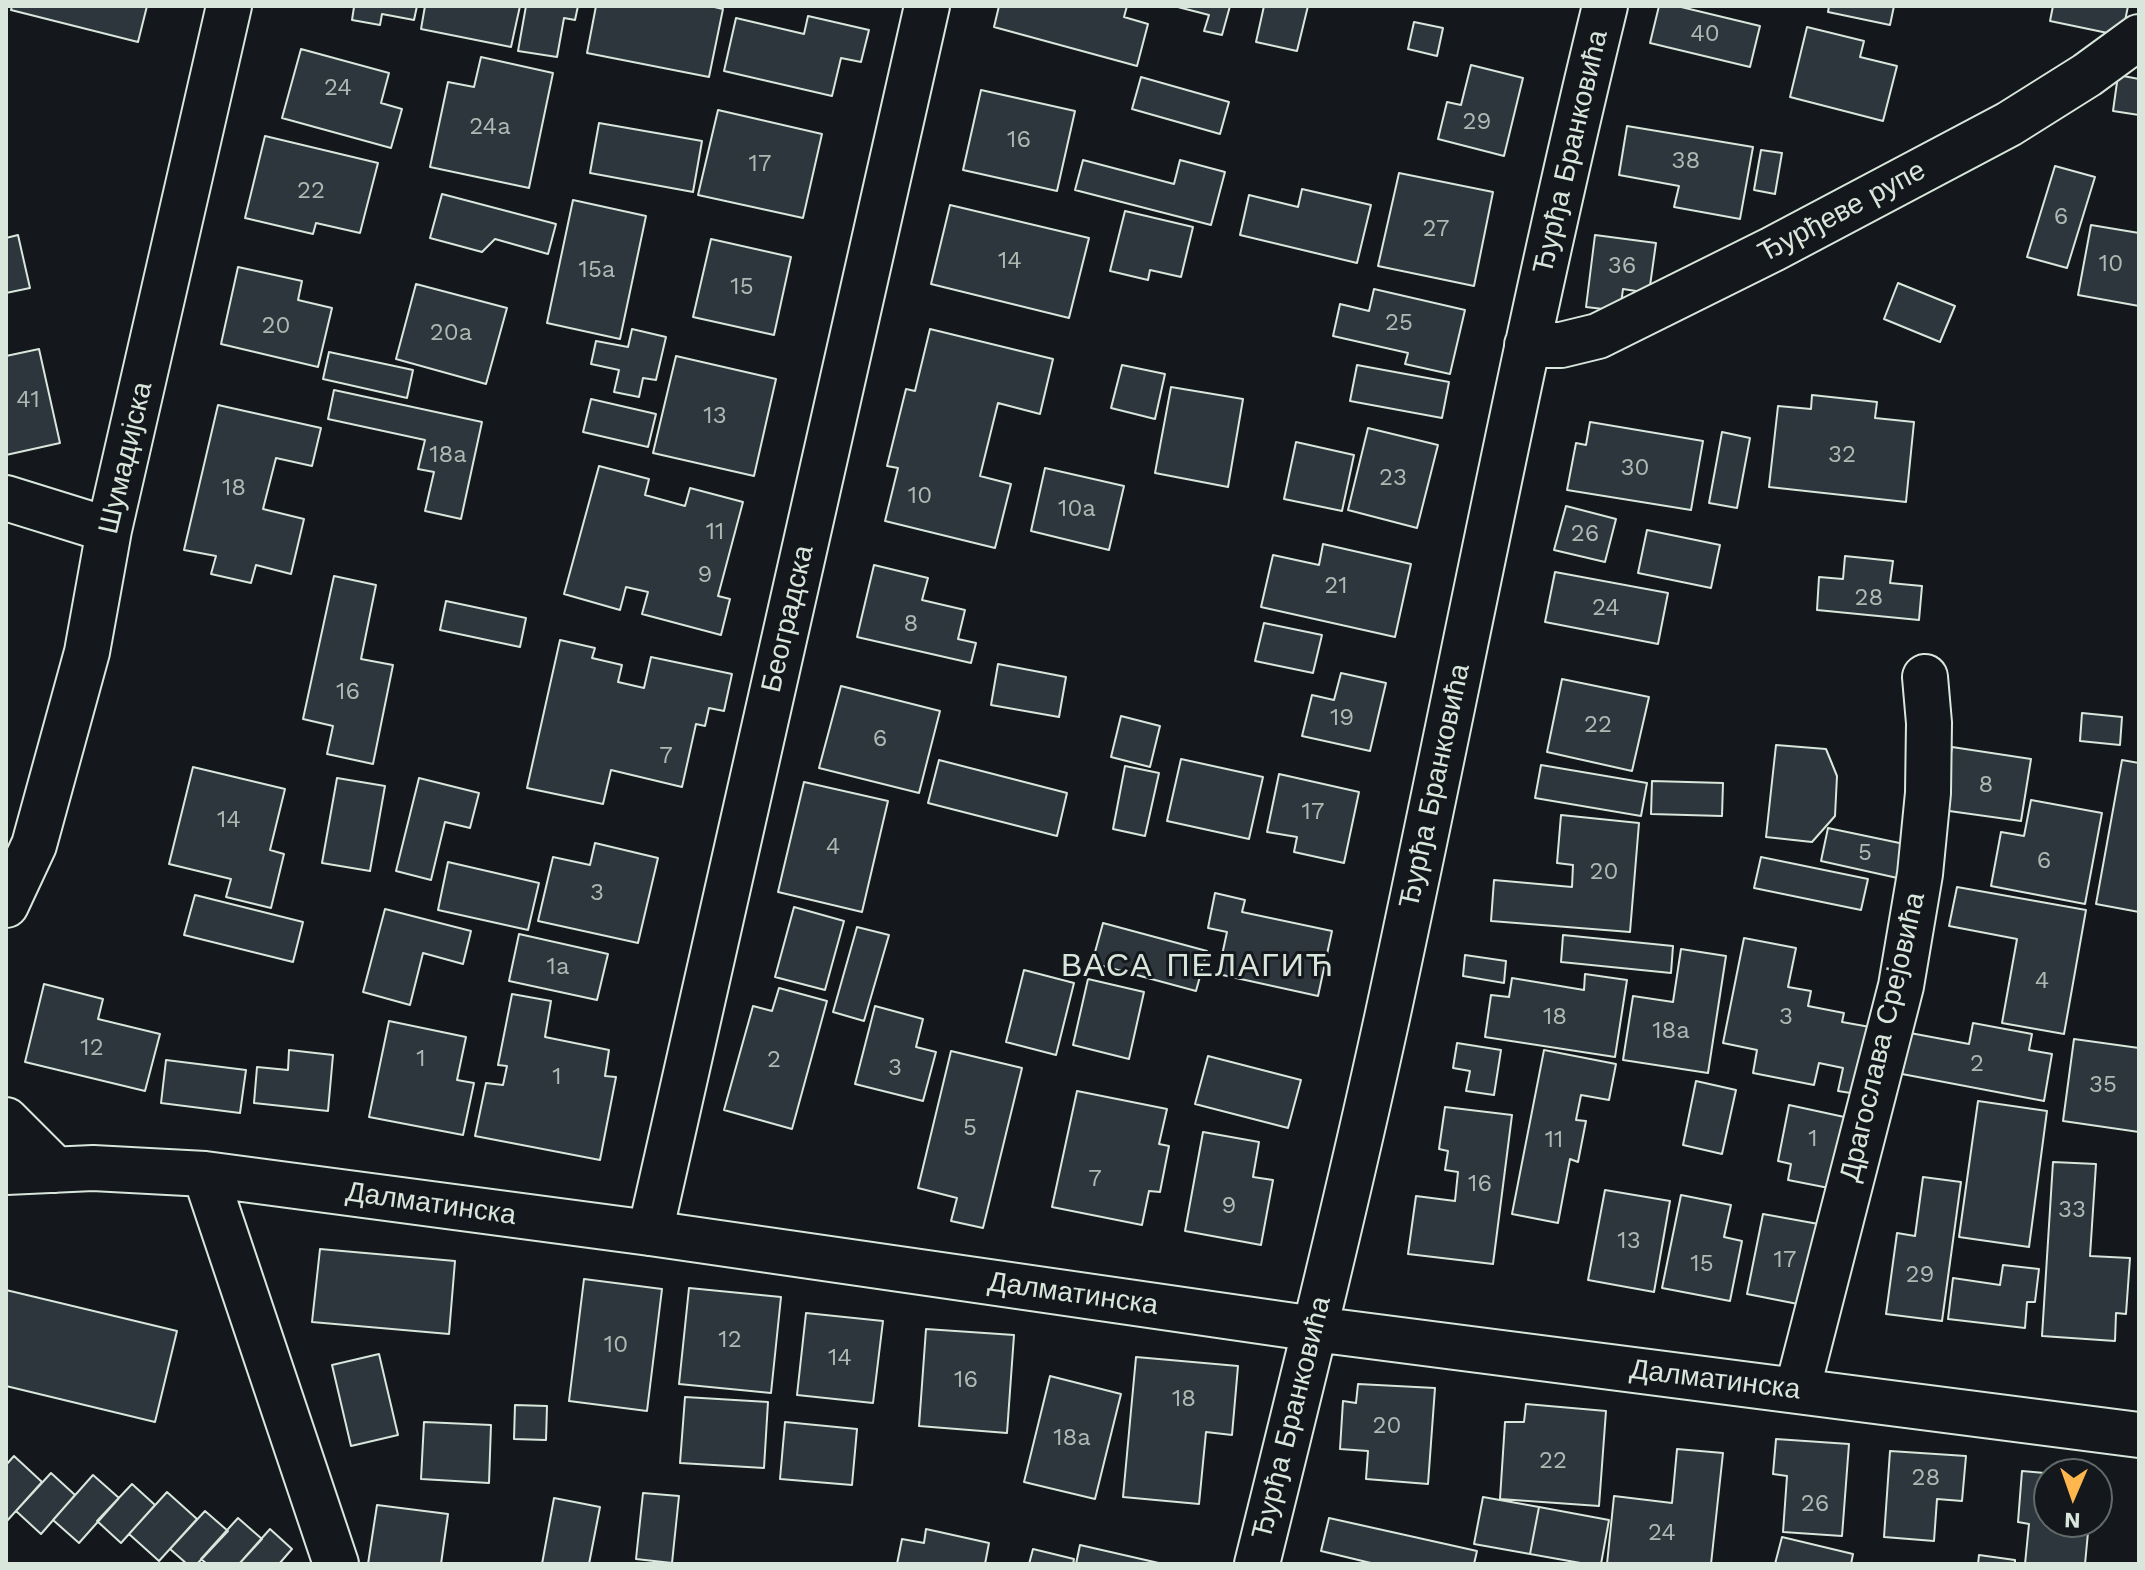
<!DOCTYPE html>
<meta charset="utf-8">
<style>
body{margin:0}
#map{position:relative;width:2145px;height:1570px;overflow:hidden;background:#14181c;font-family:"Work Sans",sans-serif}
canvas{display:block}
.frame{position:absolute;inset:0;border:8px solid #d8e6dc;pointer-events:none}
.north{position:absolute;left:2033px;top:1458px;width:80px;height:80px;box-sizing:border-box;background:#14181c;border:2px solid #626a69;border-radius:50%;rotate:182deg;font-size:22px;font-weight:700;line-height:32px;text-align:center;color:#d8e6dc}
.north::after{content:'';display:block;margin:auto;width:28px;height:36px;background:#ffb74d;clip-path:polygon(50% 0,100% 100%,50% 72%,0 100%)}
</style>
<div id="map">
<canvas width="2145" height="1570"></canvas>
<div class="frame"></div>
<div class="north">N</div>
</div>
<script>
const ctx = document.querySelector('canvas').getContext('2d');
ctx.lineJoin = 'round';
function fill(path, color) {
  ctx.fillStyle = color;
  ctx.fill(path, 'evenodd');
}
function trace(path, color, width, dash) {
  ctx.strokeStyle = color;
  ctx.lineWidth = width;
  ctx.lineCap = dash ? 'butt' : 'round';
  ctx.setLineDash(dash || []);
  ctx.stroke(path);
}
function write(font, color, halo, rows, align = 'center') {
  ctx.font = font + ' "Work Sans",sans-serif';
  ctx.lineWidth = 6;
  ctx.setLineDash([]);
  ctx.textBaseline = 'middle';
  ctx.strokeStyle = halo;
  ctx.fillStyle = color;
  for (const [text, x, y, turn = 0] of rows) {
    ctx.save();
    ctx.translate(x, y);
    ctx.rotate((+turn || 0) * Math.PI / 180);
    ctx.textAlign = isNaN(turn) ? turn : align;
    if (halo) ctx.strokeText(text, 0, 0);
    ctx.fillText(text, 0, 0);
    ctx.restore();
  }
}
const building = new Path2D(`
 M12,6H147L138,42L11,10Z
 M349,6H417L414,20L382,14L380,25L352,20L354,7Z
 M425,6H520L511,47L421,29Z
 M526,6H578L575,20L564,18L557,57L518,51Z
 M596,6H710L723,9L709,77L587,53Z
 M999,6H1127L1124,17L1148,24L1137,66L994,27Z
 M1174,6H1230L1222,35L1204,31L1209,15Z
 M1264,6H1308L1297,51L1256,42Z
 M1659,6H1677L1760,26L1750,67L1650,43Z
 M1829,6H1894L1890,25L1828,12Z
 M2053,6H2128L2122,36L2050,21Z
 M808,16L869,30L861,62L841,58L832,96L724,71L736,18L804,34Z
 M1414,22L1443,28L1437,56L1408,49Z
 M1807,27L1864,41L1860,57L1897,66L1883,121L1790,97Z
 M301,49L389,73L381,103L402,109L391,148L282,118Z
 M481,57L553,73L529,188L430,167L448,82L474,87Z
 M1471,65L1523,78L1504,156L1438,139L1447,102L1461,105Z
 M2118,75L2139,79V115L2113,111Z
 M1141,77L1229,102L1220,134L1132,109Z
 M981,90L1075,111L1057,191L963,170Z
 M718,110L822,134L803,218L698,195Z
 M599,123L702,141L693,192L590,173Z
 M1627,126L1753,147L1740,219L1674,207L1679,186L1619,175Z
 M265,136L378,163L360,233L316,223L313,234L245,218Z
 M1761,150L1782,153L1775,194L1754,190Z
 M1083,160L1174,184L1180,160L1225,172L1211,225L1075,190Z
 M2055,166L2095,177L2067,268L2027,257Z
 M1399,173L1493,192L1474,286L1378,266Z
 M1302,189L1371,205L1357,263L1240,235L1249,195L1298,207Z
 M442,194L556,224L548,254L495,239L482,252L430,238Z
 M573,200L646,216L620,339L547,323Z
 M950,205L1089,238L1069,318L931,284Z
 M1125,211L1193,227L1181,277L1150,270L1148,280L1110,271Z
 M2091,225L2139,233V306L2078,295Z
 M18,235L30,288L6,293V238Z
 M1595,235L1656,243L1649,293L1623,289L1620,311L1586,307Z
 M711,239L791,257L774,335L693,317Z
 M238,267L302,281L298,300L332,308L318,367L221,344Z
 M1898,283L1955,306L1940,342L1884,319Z
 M416,284L507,308L486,384L396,359Z
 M1374,289L1465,310L1450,374L1405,364L1408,353L1333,336L1340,304L1369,311Z
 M632,329L666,337L656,380L643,378L639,397L614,392L619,370L591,364L596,341L628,347Z
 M930,329L1053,359L1040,414L998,403L980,476L1011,484L995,548L885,521L898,468L887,466L906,389L915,391Z
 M39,349L60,443L6,455V356Z
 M329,352L413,370L407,398L323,379Z
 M676,356L776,379L754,476L653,453Z
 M1122,365L1165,374L1155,419L1111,408Z
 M1357,365L1449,382L1442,418L1350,401Z
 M1171,387L1243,399L1228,487L1155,473Z
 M334,390L482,422L461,519L425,511L434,472L418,469L425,440L328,419Z
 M1812,395L1877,402L1875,418L1914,422L1906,502L1769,487L1778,406L1811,409Z
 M591,399L656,414L648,447L583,432Z
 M218,405L321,428L312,466L276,458L263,509L304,519L291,574L256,565L251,583L211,574L216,556L184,550Z
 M1590,422L1703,441L1691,510L1567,490L1576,443L1586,445Z
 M1368,428L1438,445L1417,528L1348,510Z
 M1722,432L1750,438L1737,508L1709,503Z
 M1296,442L1354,455L1342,511L1284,499Z
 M599,466L649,479L645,495L685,506L690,488L743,502L718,596L730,599L721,635L642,614L648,592L626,587L620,610L564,594Z
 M1045,468L1124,486L1109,550L1031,531Z
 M1566,506L1616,519L1605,562L1554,550Z
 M1647,530L1720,545L1711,588L1638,573Z
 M1323,544L1411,564L1395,637L1261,607L1273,555L1319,565Z
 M1845,556L1893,561L1890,583L1922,586L1919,620L1817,610L1819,577L1843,579Z
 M874,565L928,578L922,600L965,610L958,639L976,643L971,663L857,637Z
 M1555,572L1668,593L1658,644L1545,622Z
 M334,576L376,585L361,659L393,665L373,764L327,754L333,726L303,719Z
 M446,601L526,618L520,647L440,630Z
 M1264,623L1322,635L1313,673L1255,661Z
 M560,640L595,648L592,658L622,665L618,682L644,688L651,657L732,674L724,711L709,708L705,726L696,724L682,787L611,770L603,804L527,788Z
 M998,664L1066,677L1059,717L991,705Z
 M1341,673L1386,683L1370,751L1302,736L1312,695L1334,700Z
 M1562,679L1649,697L1632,771L1547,752Z
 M841,686L940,711L919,793L819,768Z
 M2082,713L2122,717L2120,745L2080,741Z
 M1121,716L1160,726L1150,767L1111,757Z
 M1776,745L1826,749L1837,776L1835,816L1812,842L1766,837Z
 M1952,747L2031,759L2021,821L1942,810Z
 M1181,759L1263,777L1249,839L1167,821Z
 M939,760L1067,793L1057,836L928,803Z
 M2122,760L2139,763V912L2096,904Z
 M1541,765L1647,783L1641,816L1535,798Z
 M1125,766L1159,773L1145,836L1113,829Z
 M193,767L285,789L270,850L284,854L271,908L226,897L231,879L169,864Z
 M1279,774L1359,792L1344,863L1294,852L1297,837L1267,832Z
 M337,778L385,786L370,871L322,863Z
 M419,778L479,793L470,828L445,822L431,880L396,871Z
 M1652,781L1723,783L1722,816L1651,814Z
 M804,782L888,801L862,912L778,892Z
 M2031,800L2102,813L2085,904L1991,886L2001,832L2024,836Z
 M1561,815L1639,823L1630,932L1491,921L1494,880L1572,887L1573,865L1557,863Z
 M1828,828L1909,845L1902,879L1821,861Z
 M595,843L658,858L638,943L538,921L553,857L590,865Z
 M1761,857L1868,879L1861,910L1754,888Z
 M448,862L539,883L528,930L438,910Z
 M1957,887L2086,910L2064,1034L2002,1023L2017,939L1949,926Z
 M1215,893L1245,900L1242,912L1332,931L1318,996L1218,974L1227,932L1208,928Z
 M195,895L303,922L293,962L184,935Z
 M794,907L844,921L825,990L775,977Z
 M385,909L471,931L463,964L423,953L410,1005L363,992Z
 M1103,923L1207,951L1196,991L1092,963Z
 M857,927L889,935L864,1021L833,1012Z
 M519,934L608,954L597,1000L509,981Z
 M1563,935L1673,946L1671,973L1561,962Z
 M1744,938L1796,948L1788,987L1811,991L1808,1006L1844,1013L1842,1022L1870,1027L1857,1094L1838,1091L1843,1068L1819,1063L1814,1085L1753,1073L1757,1050L1723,1043Z
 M1681,949L1726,956L1708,1073L1623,1060L1633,996L1673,1002Z
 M1465,955L1506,961L1504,983L1463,976Z
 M1024,970L1074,983L1056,1055L1006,1042Z
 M1585,974L1627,980L1615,1057L1485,1037L1491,995L1509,997L1512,978L1584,990Z
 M1088,979L1144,992L1129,1059L1073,1045Z
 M44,984L103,999L98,1019L160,1034L145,1091L25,1062Z
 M779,988L827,1001L792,1129L724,1110L753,1006L772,1011Z
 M512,994L551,1001L545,1037L609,1050L605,1076L616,1077L600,1160L475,1136L486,1083L503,1085L507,1066L498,1065Z
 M875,1006L923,1019L916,1047L936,1052L923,1101L855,1084Z
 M389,1021L466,1037L457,1080L474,1083L463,1135L369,1117Z
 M1973,1023L2032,1034L2029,1050L2052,1054L2044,1101L1902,1074L1910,1033L1969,1044Z
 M2074,1039L2139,1048V1132L2063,1121Z
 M1457,1043L1501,1050L1494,1095L1466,1091L1470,1071L1453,1068Z
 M289,1050L333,1055L328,1111L254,1103L257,1067L288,1070Z
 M1544,1050L1616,1064L1609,1100L1581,1095L1576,1120L1586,1121L1578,1162L1570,1159L1558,1223L1512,1214Z
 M951,1051L1022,1068L983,1228L951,1221L957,1198L918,1188Z
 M1208,1056L1301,1080L1288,1128L1195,1104Z
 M166,1060L246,1070L240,1113L161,1103Z
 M1696,1081L1736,1090L1722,1154L1683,1145Z
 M1077,1091L1167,1109L1159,1144L1169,1146L1160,1192L1149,1191L1142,1225L1052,1207Z
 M1978,1101L2047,1111L2029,1247L1959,1237Z
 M1789,1105L1849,1118L1834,1189L1788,1180L1791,1164L1778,1161Z
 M1445,1107L1512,1115L1493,1264L1408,1254L1416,1196L1455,1201L1458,1172L1445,1170L1448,1151L1439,1149Z
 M1203,1132L1259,1142L1253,1177L1273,1180L1261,1245L1185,1231Z
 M2053,1162L2096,1164L2090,1256L2130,1258L2126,1314L2116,1313L2115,1341L2042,1336Z
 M1923,1177L1961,1182L1942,1321L1886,1314L1897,1233L1915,1236Z
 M1605,1190L1670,1201L1654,1292L1588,1280Z
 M1681,1195L1731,1205L1724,1237L1742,1241L1730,1301L1662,1288Z
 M1763,1214L1824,1225L1808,1306L1747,1294Z
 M320,1249L455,1261L449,1334L312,1322Z
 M2003,1265L2039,1269L2035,1302H2027L2025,1328L1948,1319L1953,1278L2000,1285Z
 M584,1279L662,1289L647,1411L569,1401Z
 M689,1288L781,1297L771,1393L679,1384Z
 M6,1290L177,1331L155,1422L6,1386Z
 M806,1313L883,1321L873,1403L797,1395Z
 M926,1329L1014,1335L1007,1433L919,1426Z
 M379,1354L398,1435L351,1446L332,1365Z
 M1136,1357L1238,1366L1232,1435L1206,1432L1199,1504L1123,1497Z
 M1050,1376L1121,1394L1095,1499L1024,1482Z
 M1358,1384L1435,1388L1428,1484L1366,1479L1368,1451L1340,1449L1343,1401L1356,1403Z
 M685,1397L768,1402L764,1468L680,1463Z
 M1526,1404L1606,1411L1599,1506L1500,1499L1505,1422H1524Z
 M515,1405L547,1406L546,1440L514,1439Z
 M424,1422L491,1425L489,1483L421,1479Z
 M785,1422L857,1429L852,1485L780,1479Z
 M1776,1439L1849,1444L1842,1536L1783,1532L1787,1476L1773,1474Z
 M1677,1449L1723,1453L1711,1564H1607L1614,1496L1672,1503Z
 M1890,1451L1966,1456L1962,1501L1937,1499L1934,1541L1884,1537Z
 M14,1456L42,1482L6,1522V1465Z
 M2022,1471L2056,1474H2049V1522H2089L2085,1564H2025L2029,1524L2018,1522Z
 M51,1473L75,1495L41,1534L16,1511Z
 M93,1475L119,1498L79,1543L53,1520Z
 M132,1484L155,1505L121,1543L97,1521Z
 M167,1492L197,1519L159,1561L129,1534Z
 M643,1493L679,1496L672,1563L636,1559Z
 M1483,1497L1539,1507L1530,1554L1474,1544Z
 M554,1498L600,1507L589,1564H542Z
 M377,1505L448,1514L441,1564H368Z
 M1539,1507L1609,1520L1601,1564H1586L1530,1554Z
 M205,1511L228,1531L197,1564H187L170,1549Z
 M238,1518L262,1539L239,1564H207L201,1559Z
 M1329,1518L1477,1551L1474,1564H1375L1321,1551Z
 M270,1529L292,1549L279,1564H239Z
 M926,1529L989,1543L985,1564H897L902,1539L924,1543Z
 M1782,1537L1853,1554L1851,1564H1775Z
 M1080,1545L1163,1564H1076Z
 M1033,1549L1074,1559L1073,1564H1029Z
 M1979,1555L2015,1560V1564H1978Z`);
fill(building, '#2c363c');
trace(building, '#d8e6dc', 2);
const minor = new Path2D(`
 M1527,345H1561L1598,336L1773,249L2009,124L2087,75L2139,37
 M6,498L109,530
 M6,905L34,845L87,652L109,530L229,6
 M6,1120L56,1170
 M6,1172L93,1168L205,1174L650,1233L1315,1329L2139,1435
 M205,1174L336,1564
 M650,1233L927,6
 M1797,1391L1901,986L1920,874L1928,793L1929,723L1925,677
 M1257,1564C1302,1382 1347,1201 1387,1018C1460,681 1523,341 1605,6`);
trace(minor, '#d8e6dc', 48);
trace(minor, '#14181c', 44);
write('24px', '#adbab4', null, [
 ["40",1705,34],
 ["24",338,88],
 ["29",1477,122],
 ["24a",490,127],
 ["16",1019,140],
 ["38",1686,161],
 ["17",760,164],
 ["22",311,191],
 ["6",2061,217],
 ["27",1436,229],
 ["14",1010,261],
 ["10",2111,264],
 ["36",1622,266],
 ["15a",597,270],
 ["15",742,287],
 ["25",1399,323],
 ["20",276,326],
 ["20a",451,333],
 ["41",28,400],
 ["13",715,416],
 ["18a",448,455],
 ["32",1842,455],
 ["30",1635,468],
 ["23",1393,478],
 ["18",234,488],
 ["10",920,496],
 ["10a",1077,509],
 ["11",715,532],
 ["26",1585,534],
 ["9",705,575],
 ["21",1336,586],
 ["28",1869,598],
 ["24",1606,608],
 ["8",911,624],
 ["16",348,692],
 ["19",1342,718],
 ["22",1598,725],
 ["6",880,739],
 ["7",666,756],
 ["8",1986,785],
 ["17",1313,812],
 ["14",229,820],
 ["4",833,847],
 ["5",1865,853],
 ["6",2044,861],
 ["20",1604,872],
 ["3",597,893],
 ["1a",558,967],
 ["4",2042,981],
 ["18",1555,1017],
 ["3",1786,1017],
 ["18a",1671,1031],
 ["12",92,1048],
 ["1",421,1059],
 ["2",774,1060],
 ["2",1977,1064],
 ["3",895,1068],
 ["1",557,1077],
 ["35",2103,1085],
 ["5",970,1128],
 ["1",1813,1139],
 ["11",1554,1140],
 ["7",1095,1179],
 ["16",1480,1184],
 ["9",1229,1206],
 ["33",2072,1210],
 ["13",1629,1241],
 ["17",1785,1260],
 ["15",1702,1264],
 ["29",1920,1275],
 ["12",730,1340],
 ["10",616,1345],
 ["14",840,1358],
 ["16",966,1380],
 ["18",1184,1399],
 ["20",1387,1426],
 ["18a",1072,1438],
 ["22",1553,1461],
 ["28",1926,1478],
 ["26",1815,1504],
 ["24",1662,1533]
]);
write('28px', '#d8e6dc', '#14181c', [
 ["Ђурђа Бранковића",1571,152,-77],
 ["Ђурђеве рупе",1842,212,-28],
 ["Шумадијска",126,458,-77],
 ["Београдска",788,619,-77],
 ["Ђурђа Бранковића",1435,786,-78],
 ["Драгослава Срејовића",1883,1037,-77],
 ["Далматинска",431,1204,8],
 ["Далматинска",1073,1294,8],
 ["Далматинска",1715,1380,7],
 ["Ђурђа Бранковића",1292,1418,-76]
]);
ctx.letterSpacing = '2px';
write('32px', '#d8e6dc', '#14181c', [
 ["ВАСА ПЕЛАГИЋ",1198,967]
]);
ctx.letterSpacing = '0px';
</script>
